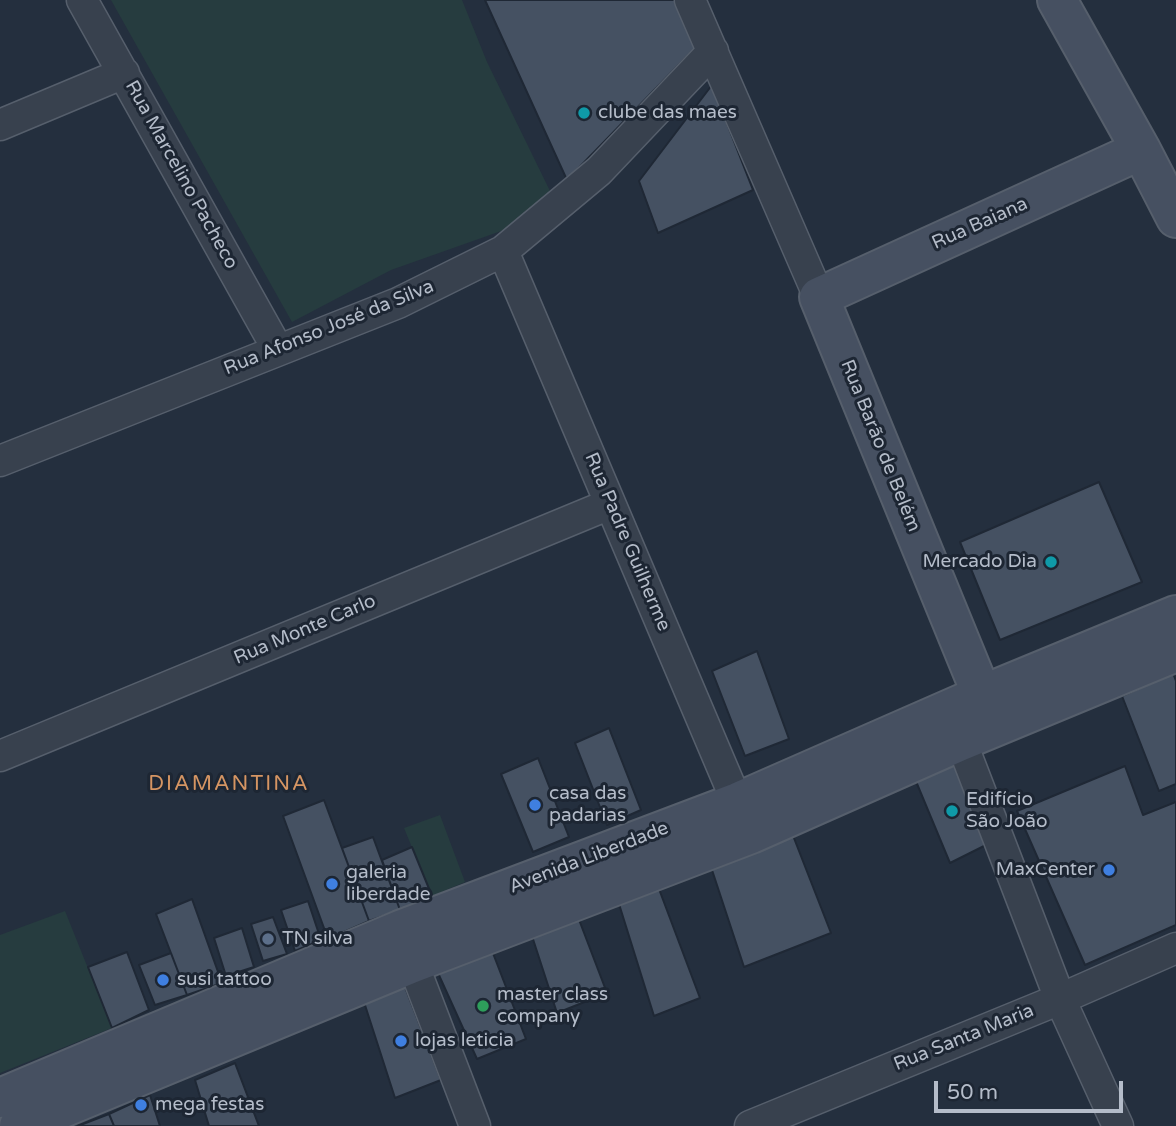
<!DOCTYPE html>
<meta charset="utf-8">
<style>
body{margin:0}
#map{position:relative;width:1176px;height:1126px;overflow:hidden;background:#242f3e;font-family:"Varela Round",sans-serif}
canvas{display:block}
.scale{position:absolute;left:934px;top:1081px;width:189px;height:32px;box-sizing:border-box;border:4px solid #b4bcc9;border-top:0;padding-left:9px;font-size:21px;line-height:24px;white-space:nowrap;color:#b4bcc9;-webkit-text-stroke:5px #1d2633;paint-order:stroke}
</style>
<div id="map">
<canvas width="1176" height="1126"></canvas>
<div class="scale">50 m</div>
</div>
<script>
const ctx = document.querySelector('canvas').getContext('2d');
ctx.lineJoin = 'round';
function fill(path, color) {
  ctx.fillStyle = color;
  ctx.fill(path, 'evenodd');
}
function trace(path, color, width, dash) {
  ctx.strokeStyle = color;
  ctx.lineWidth = width;
  ctx.lineCap = dash ? 'butt' : 'round';
  ctx.setLineDash(dash || []);
  ctx.stroke(path);
}
function write(font, color, halo, rows, align = 'center') {
  ctx.font = font + ' "Varela Round",sans-serif';
  ctx.lineWidth = 6;
  ctx.setLineDash([]);
  ctx.textBaseline = 'middle';
  ctx.strokeStyle = halo;
  ctx.fillStyle = color;
  for (const [text, x, y, turn = 0] of rows) {
    ctx.save();
    ctx.translate(x, y);
    ctx.rotate((+turn || 0) * Math.PI / 180);
    ctx.textAlign = isNaN(turn) ? turn : align;
    if (halo) ctx.strokeText(text, 0, 0);
    ctx.fillText(text, 0, 0);
    ctx.restore();
  }
}
fill(new Path2D(`
 M111,0H462L487,62L550,191L504,230L391,270L292,322Z
 M440,815L465,882L432,896L404,828Z
 M65,911L112,1028L0,1073V935Z`), '#263c3f');
const building = new Path2D(`
 M485,0H677L697,46L567,180Z
 M712,85L753,190L658,233L639,181Z
 M1099,482L1142,582L1000,640L960,542Z
 M757,651L789,739L745,756L712,671Z
 M1173,673L1176,681V784L1159,791L1122,696Z
 M609,728L641,810L607,825L575,743Z
 M538,758L569,837L533,852L501,774Z
 M956,763L990,843L950,863L915,779Z
 M1125,766L1143,815L1176,802V925L1085,965L1017,811Z
 M324,800L369,921L328,939L283,816Z
 M792,833L831,933L744,967L711,867Z
 M373,837L400,910L369,921L342,848Z
 M412,847L432,896L400,910L382,860Z
 M659,889L700,998L654,1016L619,904Z
 M192,899L222,983L187,995L156,914Z
 M308,901L321,940L295,951L281,910Z
 M273,917L287,954L263,961L251,924Z
 M578,917L607,993L557,1013L531,933Z
 M242,928L254,967L226,976L214,938Z
 M491,948L526,1039L477,1059L438,973Z
 M127,952L149,1010L112,1028L88,967Z
 M171,953L187,995L155,1005L139,965Z
 M405,987L441,1080L395,1098L364,1002Z
 M235,1063L259,1126H209L195,1080Z
 M150,1095L160,1126H114L109,1114Z
 M109,1114L114,1126H78Z`);
fill(building, '#455162');
trace(building, '#1f2835', 2);
const street = new Path2D(`
 M82,0L278,350
 M690,0L819,297
 M0,125L124,73
 M503,251L745,821
 M0,461L398,303L503,251L599,171L713,51
 M961,741L1060,999L1118,1126
 M0,756L610,504
 M405,943L475,1126
 M750,1126L1060,999L1176,948`);
const secondary = new Path2D(`
 M1057,0L1141,150L1176,218
 M982,695L819,297L1141,150
 M0,1098L400,930L738,802L982,695L1176,615
 M19,1126L413,963L751,834L961,741L1176,652`);
trace(street, '#565f6c', 33);
trace(secondary, '#565f6c', 42);
trace(street, '#38414e', 30);
trace(secondary, '#465061', 38);
for (const [x, y, r, color] of [
 [584,113,7,"#0f9aa8"],
 [1051,562,7,"#0f9aa8"],
 [535,805,7,"#3f7fe0"],
 [952,811,7,"#0f9aa8"],
 [1109,870,7,"#3f7fe0"],
 [332,884,7,"#3f7fe0"],
 [268,939,7,"#5c6f8a"],
 [163,980,7,"#3f7fe0"],
 [483,1006,7,"#2e9e5b"],
 [401,1041,7,"#3f7fe0"],
 [141,1105,7,"#3f7fe0"]
]) {
  const dot = new Path2D();
  dot.arc(x, y, r, 0, 2 * Math.PI);
  ctx.fillStyle = color;
  ctx.fill(dot);
  trace(dot, '#1d2633', 2.5);
}
write('19px', '#b4bcc9', '#1d2633', [
 ["clube das maes",598,113],
 ["Mercado Dia",1037,562,"right"],
 ["casa das",549,794],
 ["padarias",549,816],
 ["Edifício",966,800],
 ["São João",966,822],
 ["MaxCenter",1095,870,"right"],
 ["galeria",346,873],
 ["liberdade",346,895],
 ["TN silva",282,939],
 ["susi tattoo",177,980],
 ["master class",497,995],
 ["company",497,1017],
 ["lojas leticia",415,1041],
 ["mega festas",155,1105]
], 'left');
write('19px', '#b4bcc9', '#1d2633', [
 ["Rua Marcelino Pacheco",181,175,61],
 ["Rua Baiana",980,224,-24],
 ["Rua Afonso José da Silva",329,328,-22],
 ["Rua Barão de Belém",880,446,68],
 ["Rua Padre Guilherme",627,542,67],
 ["Rua Monte Carlo",305,630,-23],
 ["Avenida Liberdade",589,858,-21],
 ["Rua Santa Maria",964,1038,-22]
]);
ctx.letterSpacing = '2px';
write('21px', '#d59563', '#1d2633', [
 ["DIAMANTINA",229,784]
]);
ctx.letterSpacing = '0px';
</script>
